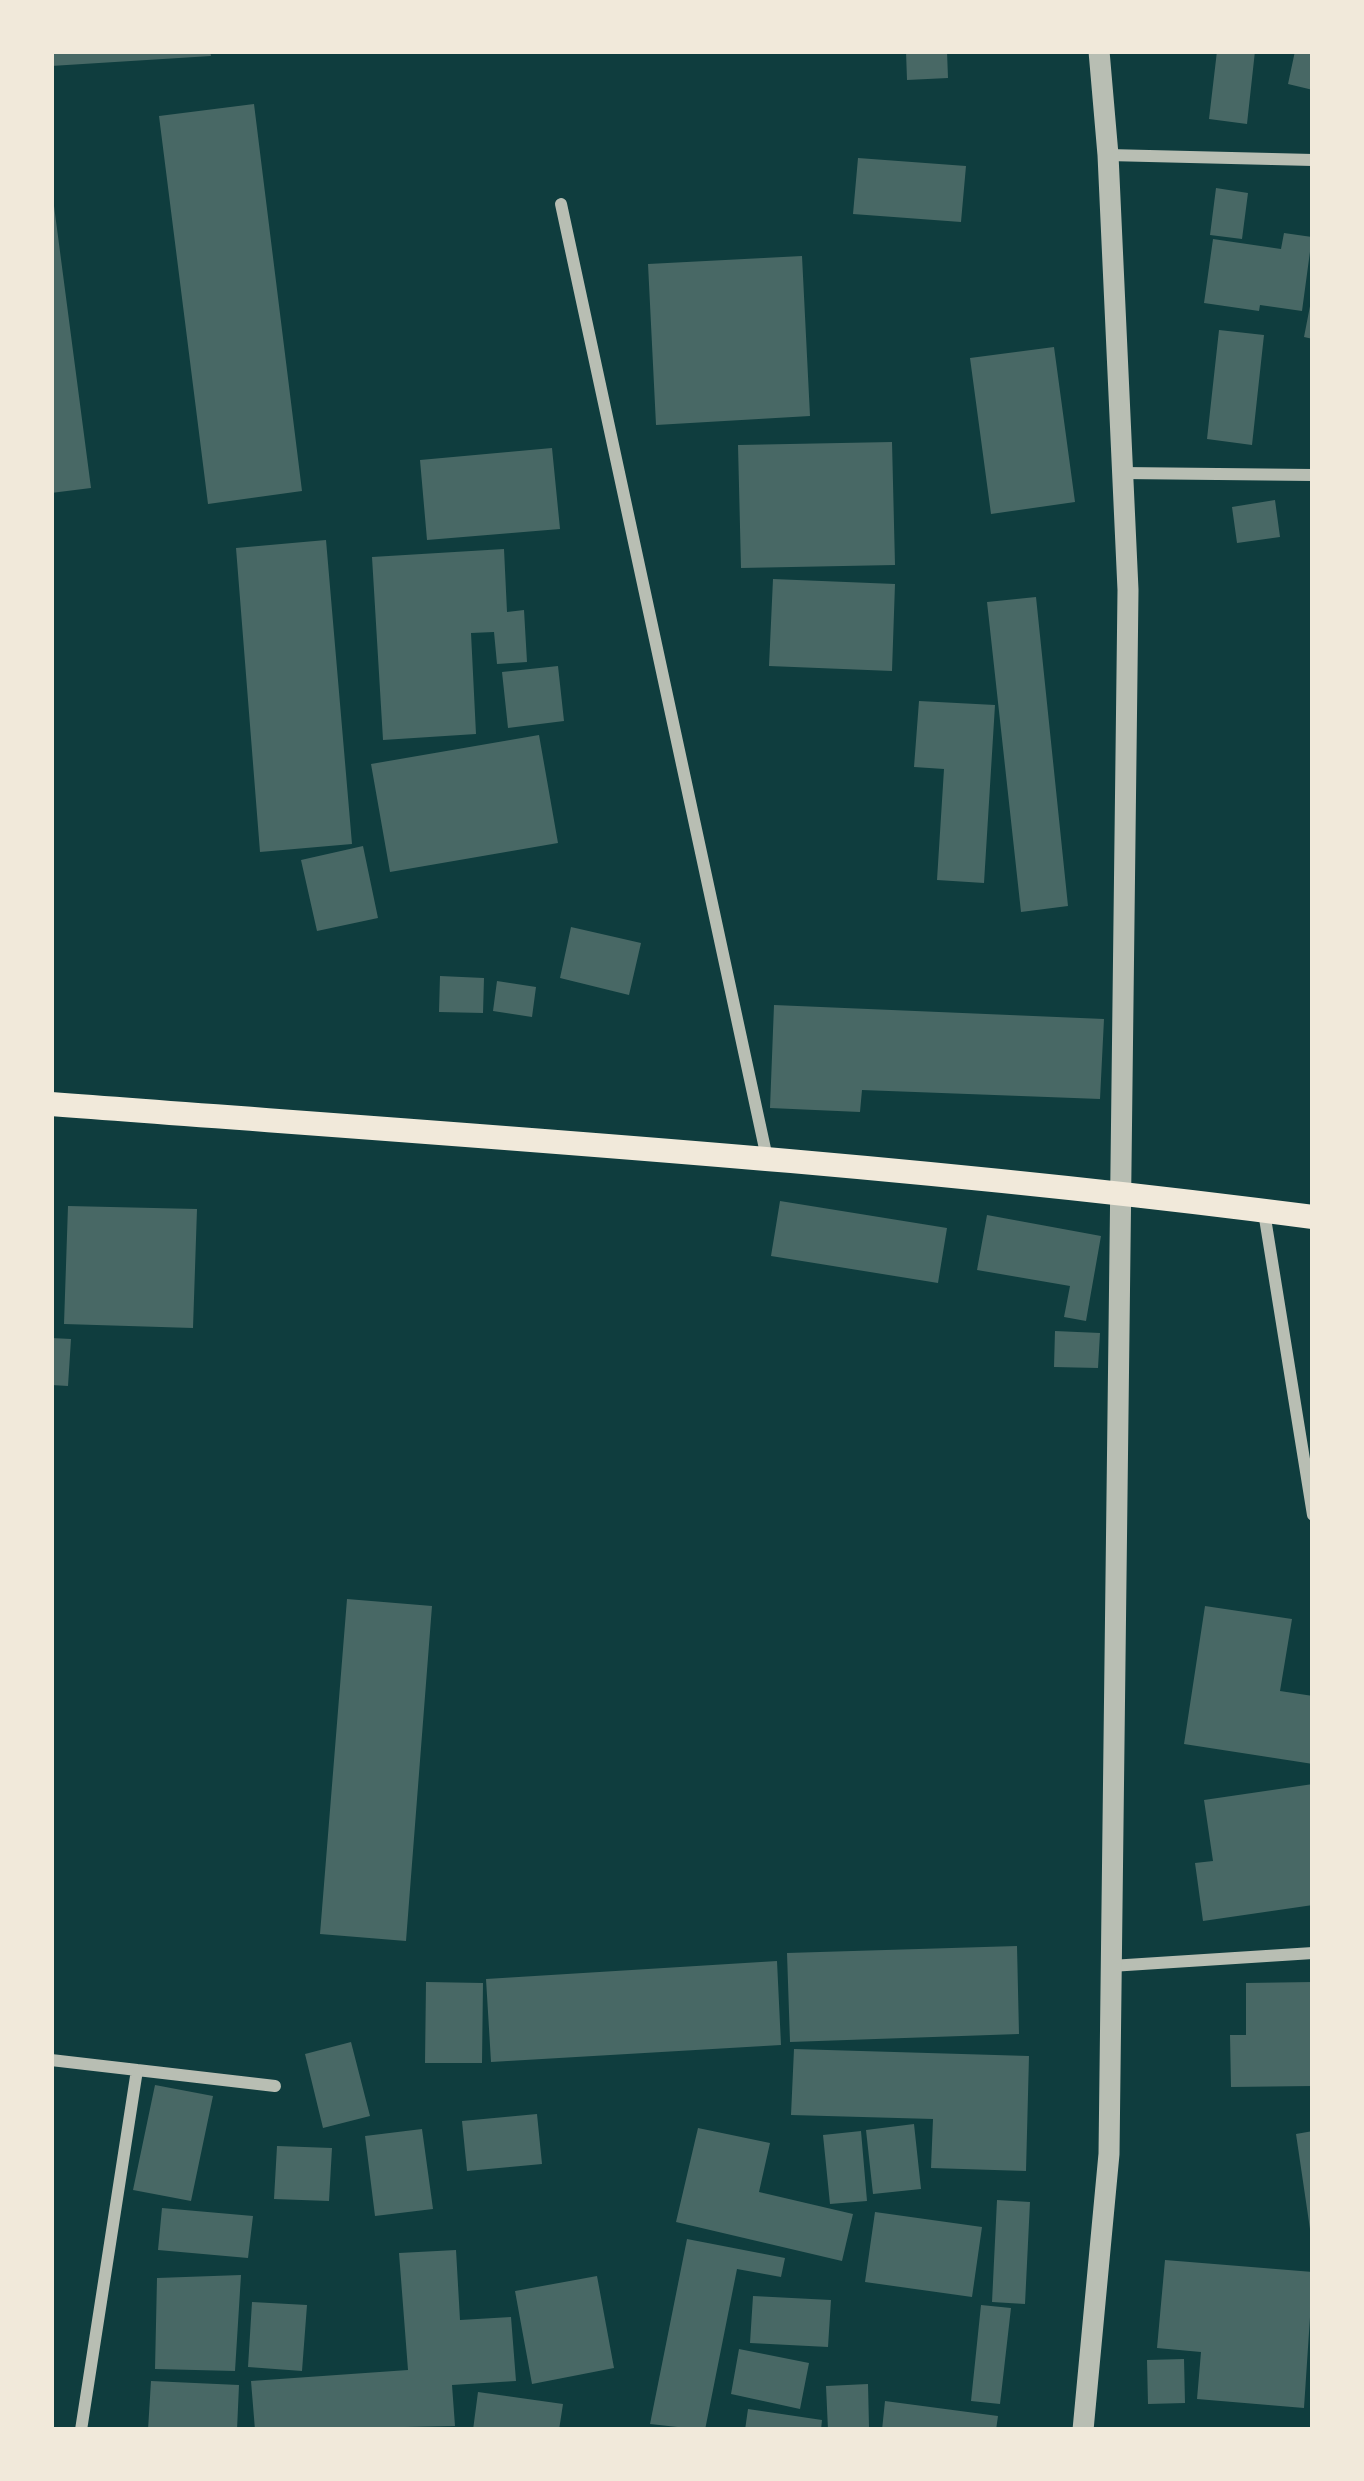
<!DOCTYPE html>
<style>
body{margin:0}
#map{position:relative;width:1364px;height:2481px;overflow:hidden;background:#0f3d3e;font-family:"IBM Plex Serif",serif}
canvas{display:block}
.frame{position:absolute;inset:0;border:54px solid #f1e9da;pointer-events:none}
</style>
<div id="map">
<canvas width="1364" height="2481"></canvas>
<div class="frame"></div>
</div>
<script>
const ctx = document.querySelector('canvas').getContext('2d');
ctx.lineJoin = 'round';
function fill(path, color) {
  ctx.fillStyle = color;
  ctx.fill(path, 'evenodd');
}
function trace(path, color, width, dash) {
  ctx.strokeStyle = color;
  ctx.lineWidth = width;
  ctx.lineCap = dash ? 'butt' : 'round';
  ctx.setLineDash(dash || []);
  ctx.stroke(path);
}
fill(new Path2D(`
 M51,51H210L211,56L51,66Z
 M906,51H947L948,78L907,80Z
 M1217,51H1255L1247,124L1209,119Z
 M1295,51H1313V90L1288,84Z
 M254,104L302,491L208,504L159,116Z
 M858,158L966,166L961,222L853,214Z
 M51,183L91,488L51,493Z
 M1216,188L1248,193L1242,239L1210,235Z
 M1284,233L1312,237L1302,311L1260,305L1259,311L1204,303L1213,239L1281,249Z
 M802,256L810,416L656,425L648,264Z
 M1311,301H1313V339L1304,337Z
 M1219,330L1264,335L1252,445L1207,439Z
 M1054,347L1075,502L991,514L970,358Z
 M892,442L895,565L741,568L738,445Z
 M552,448L560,529L427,540L420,460Z
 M1275,500L1280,537L1237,543L1232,507Z
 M326,540L352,844L260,852L236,548Z
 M504,549L507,612L524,610L527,662L497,664L494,632L471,633L476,734L383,740L372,557Z
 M773,579L895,584L892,671L769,666Z
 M1036,597L1068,906L1021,912L987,602Z
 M558,666L564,721L508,728L502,672Z
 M919,701L995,705L984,883L937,880L944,769L914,767Z
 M539,735L558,843L390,872L371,764Z
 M363,846L378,918L317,931L301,860Z
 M571,927L641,943L629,995L560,978Z
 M440,976L484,978L483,1013L439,1012Z
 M497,981L536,987L532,1017L493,1011Z
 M774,1005L1104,1019L1100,1099L862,1090L860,1112L770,1108Z
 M780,1201L947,1228L938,1283L771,1256Z
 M68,1206L197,1209L193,1328L64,1324Z
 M987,1215L1101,1236L1086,1321L1064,1317L1070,1286L977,1270Z
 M1055,1331L1100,1333L1098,1368L1054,1367Z
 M51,1338L71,1339L68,1386L51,1385Z
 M347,1599L432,1606L406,1941L320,1934Z
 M1205,1606L1292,1619L1280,1691L1313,1696V1764L1184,1744Z
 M1313,1784V1905L1203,1921L1195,1863L1213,1861L1204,1800Z
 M1017,1946L1019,2034L790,2042L787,1953Z
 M777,1961L781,2045L491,2062L486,1979Z
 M426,1982L483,1983L482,2063H425Z
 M1313,1982V2086L1231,2087L1230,2035H1246V1983Z
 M351,2042L370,2116L323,2128L305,2054Z
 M794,2049L1029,2056L1026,2171L931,2168L933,2119L791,2115Z
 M155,2085L213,2096L191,2201L133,2190Z
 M537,2114L542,2164L467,2171L462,2121Z
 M914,2124L921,2189L873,2194L866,2130Z
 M698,2128L770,2143L759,2192L853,2214L842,2261L676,2222Z
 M422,2129L433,2209L375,2216L365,2136Z
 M861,2131L867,2201L830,2204L823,2135Z
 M1313,2131V2229H1310L1296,2134Z
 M277,2146L332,2148L329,2201L274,2199Z
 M997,2200L1030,2202L1025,2304L992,2302Z
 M162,2208L253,2216L248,2258L158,2250Z
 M875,2212L982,2227L972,2297L865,2282Z
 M687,2239L785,2258L781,2277L737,2269L705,2430L650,2424Z
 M456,2250L460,2320L511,2317L516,2381L452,2385L455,2426L255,2430L251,2381L408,2370L399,2253Z
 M1165,2260L1313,2272L1304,2408L1197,2399L1201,2352L1157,2348Z
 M241,2275L235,2371L155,2369L157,2278Z
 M597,2276L614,2368L532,2384L515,2291Z
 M753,2296L831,2300L828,2347L750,2343Z
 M252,2302L307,2305L302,2371L248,2367Z
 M981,2305L1011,2308L1000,2404L971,2401Z
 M739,2349L809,2363L800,2409L731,2394Z
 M1184,2359L1185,2403L1148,2404L1147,2360Z
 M151,2381L239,2385L237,2430H148Z
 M868,2384L869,2427L828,2430L826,2386Z
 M478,2392L563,2404L559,2430H473Z
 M885,2401L998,2416L996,2430H882Z
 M748,2409L822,2420L821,2430H745Z`), '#486865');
trace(new Path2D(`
 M1108,155L1313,160
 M561,204L767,1158
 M1122,473L1313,475
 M1264,1212L1313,1515
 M1111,1966L1313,1953
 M51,2060L275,2086
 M81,2430L137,2070`), '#b8beb3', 12);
trace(new Path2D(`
 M1083,2430L1109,2154L1128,590L1108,155L1099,51`), '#b8beb3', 21);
trace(new Path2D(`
 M51,1104C472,1136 894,1162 1313,1217`), '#f1e9da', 24);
</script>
